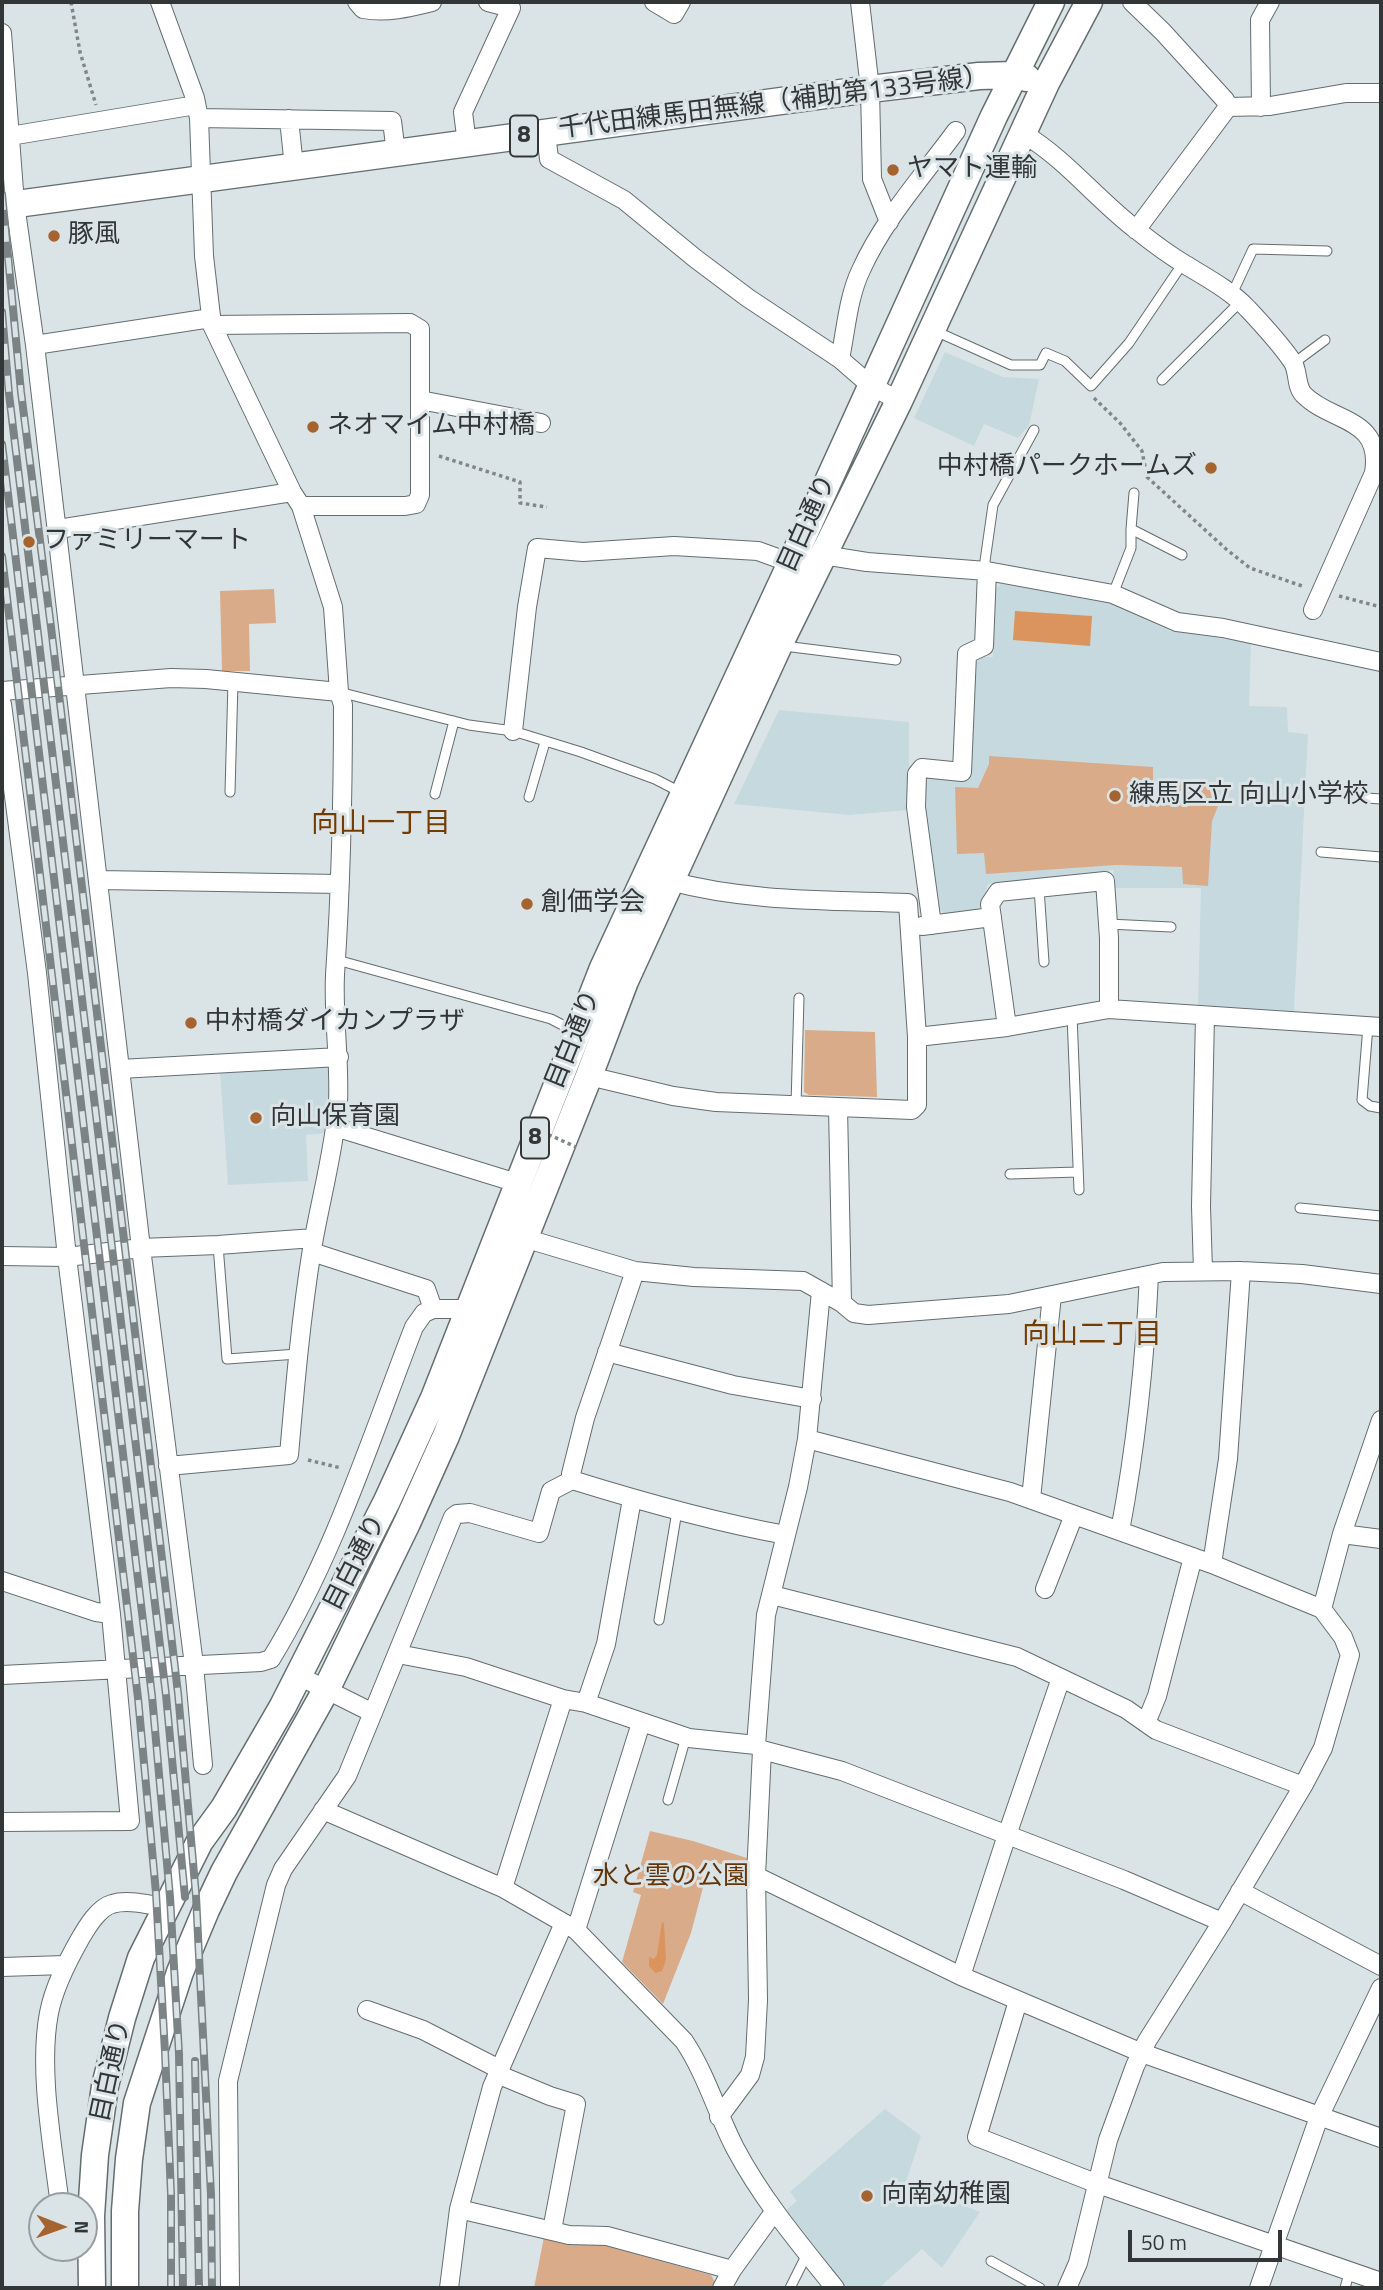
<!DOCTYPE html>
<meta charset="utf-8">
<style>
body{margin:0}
#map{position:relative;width:1383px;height:2290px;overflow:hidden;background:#dae4e7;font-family:"Titillium Web",sans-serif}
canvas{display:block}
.frame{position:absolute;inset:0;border:4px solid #333637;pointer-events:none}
.north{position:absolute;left:28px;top:2192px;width:70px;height:70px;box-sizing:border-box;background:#dae4e7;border:2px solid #979ea1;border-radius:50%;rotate:91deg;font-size:19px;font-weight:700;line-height:28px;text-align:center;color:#333637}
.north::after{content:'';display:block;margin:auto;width:24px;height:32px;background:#a5642f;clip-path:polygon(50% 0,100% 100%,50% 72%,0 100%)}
.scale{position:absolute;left:1128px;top:2230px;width:154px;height:32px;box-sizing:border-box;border:4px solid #333637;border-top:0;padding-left:9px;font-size:21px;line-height:24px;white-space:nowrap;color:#333637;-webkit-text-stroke:5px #dae4e7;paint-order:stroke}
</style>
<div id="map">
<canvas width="1383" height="2290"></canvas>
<div class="frame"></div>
<div class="north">N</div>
<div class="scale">50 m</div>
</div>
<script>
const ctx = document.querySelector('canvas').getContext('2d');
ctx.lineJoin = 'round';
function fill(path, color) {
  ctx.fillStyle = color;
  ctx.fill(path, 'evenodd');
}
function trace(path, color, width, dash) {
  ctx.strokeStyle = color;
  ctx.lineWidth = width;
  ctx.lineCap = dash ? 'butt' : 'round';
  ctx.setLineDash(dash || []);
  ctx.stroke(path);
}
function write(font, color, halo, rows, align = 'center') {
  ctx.font = font + ' "Titillium Web","Noto Sans JP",sans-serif';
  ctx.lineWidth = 6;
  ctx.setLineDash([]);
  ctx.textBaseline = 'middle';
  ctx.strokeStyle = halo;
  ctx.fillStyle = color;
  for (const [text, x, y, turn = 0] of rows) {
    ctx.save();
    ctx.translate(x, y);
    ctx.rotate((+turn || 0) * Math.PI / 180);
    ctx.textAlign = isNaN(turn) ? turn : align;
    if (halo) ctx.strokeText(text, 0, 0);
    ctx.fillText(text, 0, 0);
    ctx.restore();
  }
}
fill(new Path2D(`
 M945,352L1003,377L1039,379L1029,425L1018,438L984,424L974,446L914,418Z
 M1001,584L1114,604L1170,631L1251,643L1249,706L1287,707L1288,732L1308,734L1294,1011L1198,1005L1201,888H1112L1114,870L988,884L982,906L977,911L945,914L936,907L923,781L929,776L970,778L974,665L982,657H993L994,590Z
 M779,710L909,722V810L849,815L734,804Z
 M322,1064L331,1072L329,1124L326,1133L306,1135L308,1181L228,1185L220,1071Z
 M885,2109L921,2136L906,2182L980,2212L942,2268L922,2249L879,2288H848L786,2210L797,2201L790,2192Z`), '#c6d9de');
fill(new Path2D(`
 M274,589L276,623L249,624L250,671H222L220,591Z
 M989,756L1153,767V780L1219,784L1218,806L1212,821L1208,886L1183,884L1182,867L1116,865L986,874L984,853L957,854L955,787L978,788L989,764Z
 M805,1030L875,1032L877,1097L809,1095L804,1092Z
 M650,1831L693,1841L750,1859V1872L710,1861L691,1933L663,2004L622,1962L641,1895L633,1892Z
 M544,2237L596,2243L711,2275L716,2284L713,2288H534Z`), '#daab89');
fill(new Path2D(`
 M1015,611L1092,616L1090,646L1013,640Z
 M662,1922L664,1923L666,1960L662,1971L655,1973L649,1966V1957L654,1959L657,1955Z`), '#db945d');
const lane = new Path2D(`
 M1232,294L1253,249L1327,251
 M933,330L1011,365H1040L1046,353L1065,361L1091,386L1129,343L1183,263
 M1294,363L1325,340
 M1162,380L1240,302
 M1134,493L1131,529L1182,555
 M987,571L985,561L993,505L1034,430
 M1113,594L1131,548V529
 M784,646L896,660
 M339,692L469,725L513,731L581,752L655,779L682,793
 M230,792L233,682
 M435,794L454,721
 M529,797L545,742
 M1352,797L1381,799
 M1321,852L1381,857
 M1039,888L1044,962
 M1108,924L1171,927
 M337,960L551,1019L576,1032
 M1072,1015L1079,1190
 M1368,1026L1362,1100L1370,1106L1381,1108
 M796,1105L799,998
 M1010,1174L1078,1172
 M1300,1208L1381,1216
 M218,1245L227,1359L298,1354
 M659,1620L677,1511
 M668,1800L686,1737
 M991,2261L1040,2288
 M790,2288L807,2254
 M1345,2288L1350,2270`);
const street = new Path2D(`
 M160,2L195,98L199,118L204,256L212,325L292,492L301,506L333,607L339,692L343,705C343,795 341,886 335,975C333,1017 340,1060 338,1103C334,1152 320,1201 312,1249C301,1317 295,1386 289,1455L168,1466
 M357,2L363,9C387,13 408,8 432,2
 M654,2L674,14L681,2
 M860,2L870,89L872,179L889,222
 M1132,2L1163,32L1225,100L1228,107
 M2,33L15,204L35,345L141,1248L194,1665L203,1765
 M1261,107L1260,20L1270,2
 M199,118L392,121L396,153
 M289,119L294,167
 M546,133L549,159L624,200L696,259L748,298L840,359L870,385L899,401
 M1024,134C1067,160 1098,201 1138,231C1153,243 1169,255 1186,265C1207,278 1230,290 1247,308C1262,324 1279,342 1292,361C1299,370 1295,386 1304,395C1332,423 1383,417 1374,473L1313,610
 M10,136L196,105
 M467,144L463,112L511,8L488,2
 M1136,230L1228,107L1270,106L1346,93H1381
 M212,325L410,323L420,329V495L416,504L405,506H301
 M35,345L211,318
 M840,359C846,330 848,297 861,270C884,219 923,176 956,131
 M420,400L541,423
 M58,529L292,492
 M823,555L867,562L987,571L1113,594L1177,622L1223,628L1381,662
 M2,691L171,678L206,679L339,692
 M2,704L37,973L67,1257L111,1614L130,1821L2,1822
 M513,731L527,607L537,548L583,552L674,546L758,551L791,563
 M99,880L339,884
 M932,925L916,807L917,774L922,768L962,772L967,654L984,646L987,571
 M922,926L992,917
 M1007,1027L990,904L998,892L1105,881L1109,938V1009
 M917,1037L1007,1027L1109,1009L1381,1027
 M120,1069L339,1057
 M589,1076L673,1096L716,1102L912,1110L917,1105V1037L908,903C829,900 748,902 670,881
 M838,1107L842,1303
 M335,1127L517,1183
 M524,1238L635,1271L694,1277L803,1281L842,1303L854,1313L868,1315L1009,1304L1163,1272L1241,1271L1302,1274L1381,1284
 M312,1252L426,1289L433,1309
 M2,1256L67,1257L141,1248L218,1245L314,1238
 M1203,1271L1201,1206L1205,1016
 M607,1352L733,1385L812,1399
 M807,1439L1010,1492L1212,1564L1322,1609L1343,1637L1350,1655L1323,1748L1303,1786L1222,1922L1147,2041L1135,2066L1108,2140L1078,2263L1067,2288
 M572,1480L571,1474L585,1418L635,1271
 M1031,1499L1052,1295
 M1120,1531C1136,1446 1145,1361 1149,1275
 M1342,1534L1381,1539
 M1212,1564L1228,1459L1241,1271
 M2,1581L96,1612L111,1614
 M1045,1589L1074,1515
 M772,1595L1017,1657L1126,1709L1156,1730L1303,1786
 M1322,1609L1342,1534L1381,1420
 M398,1654L466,1667L563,1699L586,1703L689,1738L756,1745L762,1750L842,1771L1124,1880L1222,1922
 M2,1675L261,1662L271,1659C333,1558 371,1438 414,1327L424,1313L433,1309H468
 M299,1676L373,1713
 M586,1703L606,1644L632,1499
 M1146,1723L1157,1696L1193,1557
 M756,1745L766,1615L798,1487L807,1439L821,1291
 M323,1810L503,1888L576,1930L684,2041C706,2074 717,2113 735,2148C762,2199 799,2243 835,2288
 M756,1876L961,1976L1142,2053L1381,2138
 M503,1888L563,1699
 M1240,1891L1381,1966
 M576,1930L641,1723
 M2,1967L65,1965
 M961,1976L1007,1835L1061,1678
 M1018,2001L977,2137L1098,2184L1381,2282
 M367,2010L423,2030L499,2069
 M497,2074L550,2096L576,2104L552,2230
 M719,2117L750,2075L755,2057L758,2000L756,1876L762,1750
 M60,2206C53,2147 38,2070 49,2013C54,1987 67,1962 80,1939C87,1927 98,1908 112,1904C128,1899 149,1905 166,1907
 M459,2209L569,2235L607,2236L732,2270
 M230,2288L228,2081L276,1885L283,1869L347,1776L453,1517L457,1514L470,1513L539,1533L551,1491L572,1480C643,1502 713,1522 786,1535
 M449,2288L459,2209L492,2087L564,1923
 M722,2288L732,2270L774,2212
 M1259,2288L1319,2117L1381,1988`);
const primary = new Path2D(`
 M2,206L870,89L979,76L1014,75L1027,78
 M92,2288L91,2216L95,2155L105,2086L122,2018L141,1958L200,1841L224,1808L283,1706L387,1501L434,1398L603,968L791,563L994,116L1051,2
 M125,2288V2211L129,2159L137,2103L180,1972L206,1910L224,1872L326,1690L407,1523L446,1436L589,1076L625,981L779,645L899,401L1046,83L1089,2`);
trace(lane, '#646d6f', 11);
trace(street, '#646d6f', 20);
trace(primary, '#646d6f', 29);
trace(new Path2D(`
 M71,2L80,52L96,105
 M1094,398L1120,423L1142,451L1147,477L1226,549L1250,568L1305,587
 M439,456L520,482V503L547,507
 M1339,596L1381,607
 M308,1460L341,1468`), '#818789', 3.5, [3.5, 3.5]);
trace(lane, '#fff', 9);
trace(street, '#fff', 18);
trace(primary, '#fff', 26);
const rail = new Path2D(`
 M2,194L21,392L51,627L178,1693L196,1896L211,2195L212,2288
 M2,312L9,394L166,1695L185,1897
 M2,444L152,1696L170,1897L179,2054L183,2288
 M2,556L138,1698L156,1893L165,2052L171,2194V2288
 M195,2061L199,2288`);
trace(rail, '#7c8384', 8);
trace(rail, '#dae4e7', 5, [16]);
trace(new Path2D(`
 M523,1123L576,1147`), '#818789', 3.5, [3.5, 3.5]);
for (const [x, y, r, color] of [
 [893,170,7,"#a5642f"],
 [54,236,7,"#a5642f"],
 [313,427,7,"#a5642f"],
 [1211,468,7,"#a5642f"],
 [29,542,7,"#a5642f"],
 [1115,796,7,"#a5642f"],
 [527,904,7,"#a5642f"],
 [191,1023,7,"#a5642f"],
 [256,1118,7,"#a5642f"],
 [867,2196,7,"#a5642f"]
]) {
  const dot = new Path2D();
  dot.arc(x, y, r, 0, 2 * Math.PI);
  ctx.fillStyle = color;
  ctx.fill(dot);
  trace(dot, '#dae4e7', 2.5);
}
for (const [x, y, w] of [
 [524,136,28],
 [535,1138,28]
]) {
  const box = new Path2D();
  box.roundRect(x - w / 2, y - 20.5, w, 41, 5);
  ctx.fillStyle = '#dae4e7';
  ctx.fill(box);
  trace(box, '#333637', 2);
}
write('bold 24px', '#333637', null, [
 ["8",524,136],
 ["8",535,1138]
]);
write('26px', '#333637', '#dae4e7', [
 ["千代田練馬田無線（補助第133号線）",774,104,-7],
 ["目白通り",808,524,-66],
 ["目白通り",574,1040,-68],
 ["目白通り",356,1563,-63],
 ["目白通り",112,2071,-78]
]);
write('26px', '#333637', '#dae4e7', [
 ["ヤマト運輸",907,170],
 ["豚風",68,236],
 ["ネオマイム中村橋",327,427],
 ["中村橋パークホームズ",1197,468,"right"],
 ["ファミリーマート",43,542],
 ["練馬区立 向山小学校",1129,796],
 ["創価学会",541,904],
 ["中村橋ダイカンプラザ",205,1023],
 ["向山保育園",270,1118],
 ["向南幼稚園",881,2196]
], 'left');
write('26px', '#633409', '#dae4e7', [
 ["水と雲の公園",671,1878]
]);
write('28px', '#753c02', '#dae4e7', [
 ["向山一丁目",381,825],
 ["向山二丁目",1092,1336]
]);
</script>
